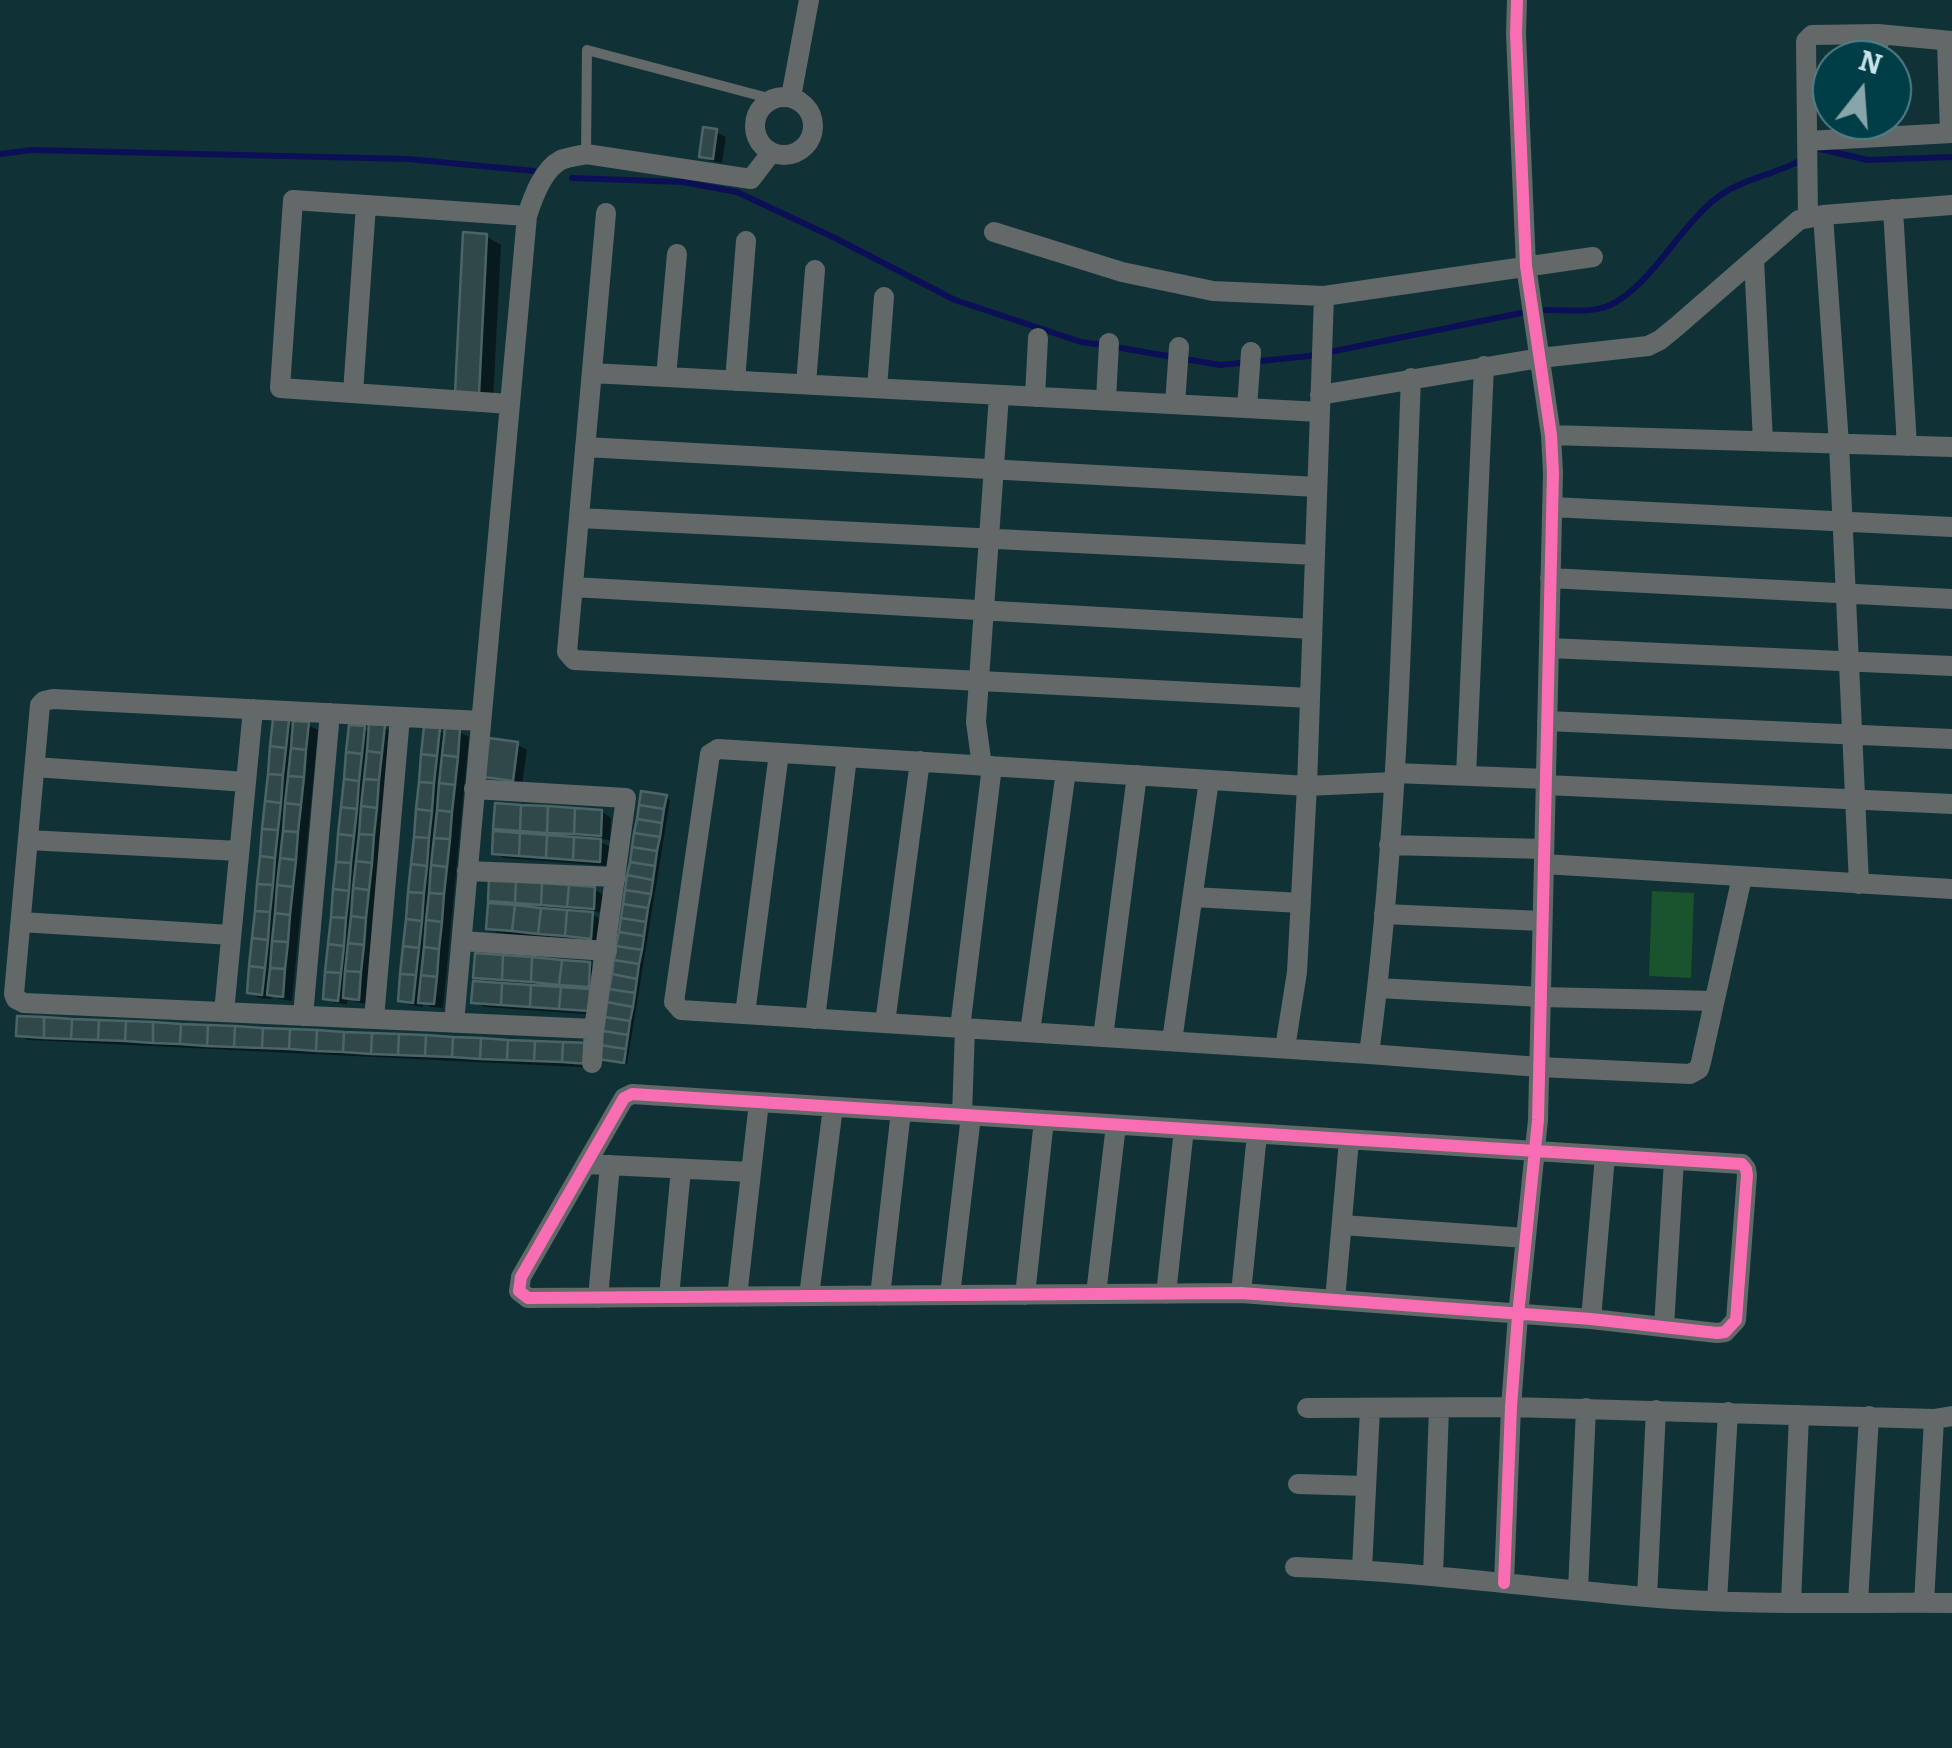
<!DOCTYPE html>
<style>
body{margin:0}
#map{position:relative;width:1952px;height:1748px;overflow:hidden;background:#103237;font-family:Bitter,serif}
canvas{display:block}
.north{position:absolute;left:1812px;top:40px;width:100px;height:100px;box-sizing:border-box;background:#003e47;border:2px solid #508087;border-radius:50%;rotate:17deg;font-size:28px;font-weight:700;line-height:40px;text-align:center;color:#c8e3e7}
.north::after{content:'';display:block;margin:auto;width:35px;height:45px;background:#88a5a9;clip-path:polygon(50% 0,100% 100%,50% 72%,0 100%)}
</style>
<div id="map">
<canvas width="1952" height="1748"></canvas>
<div class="north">N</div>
</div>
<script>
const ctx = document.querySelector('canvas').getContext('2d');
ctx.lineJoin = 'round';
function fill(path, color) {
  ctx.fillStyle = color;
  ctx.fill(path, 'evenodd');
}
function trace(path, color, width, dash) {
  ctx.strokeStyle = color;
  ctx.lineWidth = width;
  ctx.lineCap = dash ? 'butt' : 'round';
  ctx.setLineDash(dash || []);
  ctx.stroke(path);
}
fill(new Path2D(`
 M1652,891L1694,893L1691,978L1649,976Z`), '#1a542e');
fill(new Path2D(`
 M716,132L726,137L722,163L711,161L701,156Z
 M486,236L501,245L493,401L472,400Z
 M288,723L295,727L308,725L318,730L292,1001L279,999L272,995L271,999L259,998L249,992Z
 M384,728L394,733L368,1004L355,1002L348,998L347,1004L335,1003L325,998L364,729L371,733Z
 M439,731L446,735L459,732L469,737L443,1008L431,1007L423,1002V1007L410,1005L400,1000Z
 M517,744L527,750L522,785L497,781L487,776Z
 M666,797L670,800L627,1064L605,1060L598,1056V1068L28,1040L19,1035L602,1053Z
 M602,812L611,818L610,840L596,839L610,847L609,866L504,858L495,853L508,835L496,828Z
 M492,882L594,889L604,895L603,912L586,911L602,920L600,943L498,933L488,928Z
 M589,965L599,970L598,1015L484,1007L474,1001L490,985L476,976Z`), '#0007');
trace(new Path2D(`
 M1820,149L1868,160L1952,157
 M0,154L32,150L408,159L534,171
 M572,178L683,182L737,192L835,238L955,300L1081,342L1103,345
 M1546,310C1565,310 1591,313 1608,306C1649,289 1681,224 1719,196C1744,178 1778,174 1805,158
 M1115,347L1220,365L1310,356L1521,313`), '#0b0f56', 6);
const building = new Path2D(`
 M703,127L717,129L713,159L699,157Z
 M463,232L487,234L479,394L455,393Z
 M273,719L289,720L286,748L270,746Z
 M293,721L309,722L306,750L291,748Z
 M369,724L385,725L382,753L367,751Z
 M349,725L365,726L362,754L346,752Z
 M424,727L440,728L437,756L421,754Z
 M445,728L460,729L458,757L442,755Z
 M489,738L518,742L513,781L484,777Z
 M270,746L286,748L283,775L268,774Z
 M291,748L306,750L304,777L288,776Z
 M367,751L382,753L379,780L364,779Z
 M346,752L362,754L359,781L344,779Z
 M421,754L437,756L434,783L419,782Z
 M442,755L458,757L455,785L439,783Z
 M268,774L283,775L281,803L265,801Z
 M288,776L304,777L301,805L285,803Z
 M344,779L359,781L357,809L341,807Z
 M364,779L379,780L377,808L361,806Z
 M419,782L434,783L432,811L416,809Z
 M439,783L455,785L452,812L437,810Z
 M641,791L667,795L664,809L639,805Z
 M265,801L281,803L278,830L262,829Z
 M285,803L301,805L298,832L283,831Z
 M495,803L521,805L520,831L493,829Z
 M521,805L548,806L547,833L520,831Z
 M639,805L664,809L662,823L637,819Z
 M361,806L377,808L374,835L359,834Z
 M548,806L575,808L574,834L547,833Z
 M341,807L357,809L354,836L338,834Z
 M575,808L602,810L601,836L574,834Z
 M416,809L432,811L429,838L414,837Z
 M437,810L452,812L450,839L434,838Z
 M637,819L662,823L660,837L634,833Z
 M262,829L278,830L275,858L260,856Z
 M283,831L298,832L296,860L280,858Z
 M493,831L520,833L519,856L492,854Z
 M520,833L547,835L546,858L519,856Z
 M634,833L660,837L657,851L632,847Z
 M338,834L354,836L351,863L336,862Z
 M359,834L374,835L372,863L356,861Z
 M547,835L574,837L573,860L546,858Z
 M414,837L429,838L427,866L411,864Z
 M574,837L601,839L600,862L573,860Z
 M434,838L450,839L447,867L431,865Z
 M632,847L657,851L655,866L630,862Z
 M260,856L275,858L273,885L257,884Z
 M280,858L296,860L293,887L277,885Z
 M356,861L372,863L369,890L353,888Z
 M336,862L351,863L349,891L333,889Z
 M630,862L655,866L653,880L627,875Z
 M411,864L427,866L424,893L408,892Z
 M431,865L447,867L444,894L429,893Z
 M627,875L653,880L651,894L625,890Z
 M489,879L516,881L515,903L488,901Z
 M516,881L542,883L541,905L515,903Z
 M542,883L569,885L567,907L541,905Z
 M257,884L273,885L270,912L255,911Z
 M277,885L293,887L290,915L275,913Z
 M569,885L595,887L594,909L567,907Z
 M353,888L369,890L366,918L351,916Z
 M333,889L349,891L346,918L331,917Z
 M625,890L651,894L648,908L623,904Z
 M408,892L424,893L422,921L406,919Z
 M429,893L444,894L442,922L426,920Z
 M488,903L515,905L512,931L486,929Z
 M623,904L648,908L646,922L621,918Z
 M515,905L541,908L538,934L512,931Z
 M541,908L567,910L565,936L538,934Z
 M567,910L593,912L591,939L565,936Z
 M255,911L270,912L268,940L252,938Z
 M275,913L290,915L288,942L272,941Z
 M351,916L366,918L364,945L348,943Z
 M331,917L346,918L344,946L328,944Z
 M621,918L646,922L644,936L619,932Z
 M406,919L422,921L419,948L403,946Z
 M426,920L442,922L439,949L424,947Z
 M619,932L644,936L642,950L616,946Z
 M252,938L268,940L265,968L249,966Z
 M272,941L288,942L285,969L270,968Z
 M348,943L364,945L361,972L345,971Z
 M328,944L344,946L341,973L325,972Z
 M403,946L419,948L416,975L400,974Z
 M616,946L642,950L639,964L614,960Z
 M424,947L439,949L437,977L421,975Z
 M475,953L503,955L502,980L473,978Z
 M503,955L532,957L531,982L502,980Z
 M532,957L562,960L559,985L531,982Z
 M562,960L590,962L589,987L559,985Z
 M614,960L639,964L637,979L612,974Z
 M249,966L265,968L262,995L247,993Z
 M270,968L285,969L283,997L267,995Z
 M345,971L361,972L359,1000L343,998Z
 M325,972L341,973L338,1001L323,999Z
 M400,974L416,975L413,1003L398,1001Z
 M612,974L637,979L635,993L609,989Z
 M421,975L437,977L434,1004L418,1003Z
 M473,981L502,983L501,1005L471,1003Z
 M502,983L531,985L530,1007L501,1005Z
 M531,985L561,987L559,1009L530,1007Z
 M561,987L590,989L589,1011L559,1009Z
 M609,989L635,993L633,1007L607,1002Z
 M607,1002L633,1007L630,1021L605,1017Z
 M17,1016L44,1017V1038L16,1036Z
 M44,1017L72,1019L71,1039L44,1038Z
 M605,1017L630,1021L628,1035L603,1031Z
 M72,1019L99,1020L98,1040L71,1039Z
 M99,1020L126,1021L125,1041L98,1040Z
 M126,1021L153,1022V1043L125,1041Z
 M153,1022L181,1024L180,1044L153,1043Z
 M181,1024L208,1025L207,1046L180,1044Z
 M208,1025L235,1026L234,1047L207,1046Z
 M235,1026L263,1028L262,1048L234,1047Z
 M263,1028L290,1029L289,1049L262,1048Z
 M290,1029L317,1030L316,1051L289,1049Z
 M317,1030L344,1032L343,1052L316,1051Z
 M603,1031L628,1035L626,1049L600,1045Z
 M344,1032L372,1033L371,1054L343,1052Z
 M372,1033L399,1034L398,1055L371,1054Z
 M399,1034L426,1035L425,1056L398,1055Z
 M426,1035L453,1037L452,1057L425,1056Z
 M453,1037L481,1038L480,1059L452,1057Z
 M481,1038L508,1040L507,1060L480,1059Z
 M508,1040L535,1041L534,1061L507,1060Z
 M535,1041L563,1042L562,1062L534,1061Z
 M563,1042L590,1043L589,1064L562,1062Z
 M600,1045L626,1049L624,1063L598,1059Z`);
fill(building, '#30484a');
trace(building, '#4b6566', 2.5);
trace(new Path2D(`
 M586,154L587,50L772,99`), '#636868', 10);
trace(new Path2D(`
 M1878,34V60
 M1947,42L1950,133
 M755 126a29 29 0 1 1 58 0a29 29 0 1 1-58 0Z
 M791,97L809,0
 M1807,141L1952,133
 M1893,209L1907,446
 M606,213L567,652L574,660L1310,698
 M1823,215L1839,444L1859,884
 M1808,217L1806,41L1812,35L1878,34L1952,41
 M994,232L1122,272L1213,291L1324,296L1593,257
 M1754,259L1763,441
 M592,373L1320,412
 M666,377L677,254
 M735,381L746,241
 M806,384L815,270
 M877,388L884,297
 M353,393L366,205
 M1320,395L1540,358L1648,346L1660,340L1676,327L1799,220L1823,215L1952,205
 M1035,397L1038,338
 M1106,400L1109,343
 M510,404L280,388L293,200L527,216
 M1175,404L1179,347
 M1247,408L1251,352
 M1551,435L1952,447
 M585,447L1317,487
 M1552,507L1952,527
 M579,518L1315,555
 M1550,578L1952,599
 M573,587L1312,629
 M1549,648L1952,666
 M481,721L53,699L44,701L40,705L14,994L16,999L24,1003L594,1029
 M1547,721L1952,739
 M982,766L976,722L999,395
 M35,767L246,782
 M1395,773L1546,779
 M1466,776L1484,366
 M1394,782L1307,786L718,749L710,754L674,1002L681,1010L1369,1054L1539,1067L1690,1074L1699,1069L1701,1062L1742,877
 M1546,785L1952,804
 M474,789L626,798L594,1029L592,1063
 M28,840L239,851
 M1389,845L1544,849
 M1544,864L1952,889
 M467,871L616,877
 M1193,897L1301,903
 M1384,914L1542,921
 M21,922L231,935
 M462,941L607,951
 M1378,988L1541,997L1714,1001
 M224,1012L253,709
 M745,1014L779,753
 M303,1016L330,713
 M374,1019L400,717
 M815,1019L847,757
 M454,1023L527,216C533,197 543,169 561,160C568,157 578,156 586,154L751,179L771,153
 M885,1023L920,761
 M960,1028L992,766
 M1030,1032L1066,771
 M1103,1037L1137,775
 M1172,1041L1209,780
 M1285,1048L1297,972L1307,786L1324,296
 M1369,1054C1399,830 1402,603 1411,378
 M632,1094L1742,1164L1746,1169L1747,1175L1736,1320L1725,1332L1717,1333L1591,1319L1241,1293L528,1298L519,1291L521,1277L624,1098Z
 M962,1115L965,1028
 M587,1164L751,1172
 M1342,1225L1526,1238
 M1241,1293L1257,1134
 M1096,1294L1116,1125
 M1166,1294L1184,1129
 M950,1295L971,1116
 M1025,1295L1044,1120
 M809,1296L833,1107
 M880,1296L901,1111
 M669,1297L681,1169
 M737,1297L759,1102
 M598,1298L610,1165
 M1335,1300L1349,1140
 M1591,1319L1605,1156
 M1664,1327L1674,1160
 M1307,1408L1511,1407L1934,1419L1952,1416
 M1298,1484L1366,1486
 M1295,1567C1413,1571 1529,1587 1646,1597C1748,1606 1850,1602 1952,1603
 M1362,1569L1370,1409
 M1433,1576L1439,1408
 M1504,1583L1511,1407L1518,1315L1538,1120L1553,473L1551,435L1526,266L1516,34L1517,0
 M1578,1590L1586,1408
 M1647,1597L1656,1410
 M1717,1601L1728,1412
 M1791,1602L1799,1415
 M1858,1602L1869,1416
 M1924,1603L1934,1419`), '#636868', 20);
trace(new Path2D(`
 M632,1094L1742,1164L1746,1169L1747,1175L1736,1320L1725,1332L1717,1333L1591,1319L1241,1293L528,1298L519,1291L521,1277L624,1098Z
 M1504,1583L1511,1407L1518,1315L1538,1120L1553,473L1551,435L1526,266L1516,34L1517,0`), '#f96db3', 12);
</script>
